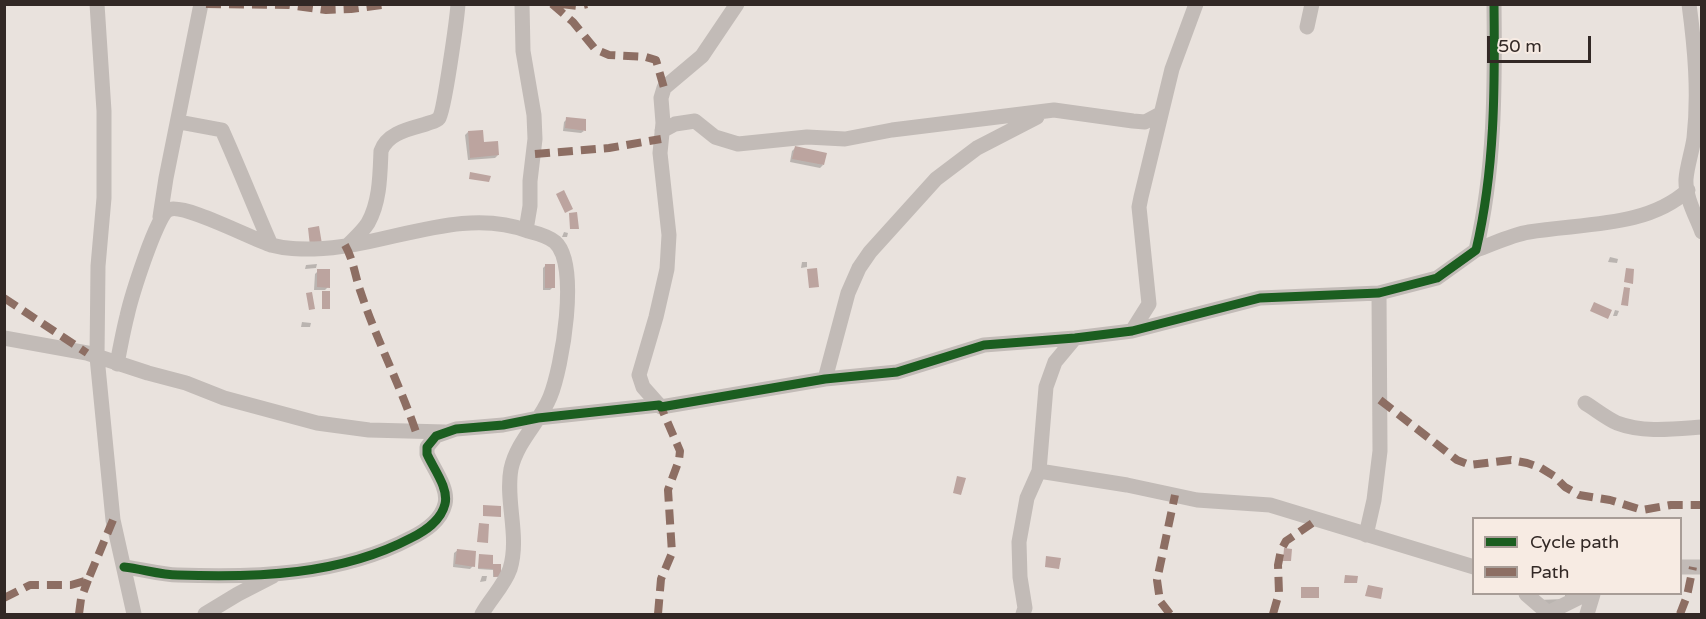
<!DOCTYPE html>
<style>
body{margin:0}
#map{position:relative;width:1706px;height:619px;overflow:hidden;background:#e9e2dd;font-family:"Varela Round",sans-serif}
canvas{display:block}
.frame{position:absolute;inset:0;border:6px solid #322825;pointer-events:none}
.legend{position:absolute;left:1472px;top:517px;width:210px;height:78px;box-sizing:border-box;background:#f7ebe3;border:2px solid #a89d97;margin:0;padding:8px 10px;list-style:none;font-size:18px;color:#322825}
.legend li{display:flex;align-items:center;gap:12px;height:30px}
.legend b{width:30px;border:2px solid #a89d97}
.scale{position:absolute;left:1487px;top:36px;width:104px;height:27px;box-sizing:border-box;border:3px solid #322825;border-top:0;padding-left:8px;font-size:18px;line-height:21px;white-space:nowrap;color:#322825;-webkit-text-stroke:4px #f7ebe3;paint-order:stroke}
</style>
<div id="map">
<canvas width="1706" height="619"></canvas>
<div class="frame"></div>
<ul class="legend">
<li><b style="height:8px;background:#1b5e20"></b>Cycle path</li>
<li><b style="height:8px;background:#8d6e63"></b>Path</li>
</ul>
<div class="scale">50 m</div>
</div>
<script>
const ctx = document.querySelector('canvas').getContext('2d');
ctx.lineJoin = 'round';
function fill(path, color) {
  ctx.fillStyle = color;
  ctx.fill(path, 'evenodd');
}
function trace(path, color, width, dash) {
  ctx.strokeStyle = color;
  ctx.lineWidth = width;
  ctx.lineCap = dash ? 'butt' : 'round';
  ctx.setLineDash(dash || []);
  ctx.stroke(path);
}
fill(new Path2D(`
 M567,119L584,131L581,133L563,131L564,122Z
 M468,132L483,143L498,155L495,158L468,160L465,135Z
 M795,148L823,165L820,168L790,162L792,151Z
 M564,232L568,233L567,237H562Z
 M1610,257L1618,259L1617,263L1608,262Z
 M802,262H807V267L801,268Z
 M317,264L316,268L305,269L306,265Z
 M546,265L553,287L550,290H543V268Z
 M318,271L328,287L325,290H314L315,274Z
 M1615,310L1619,311L1617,316H1613Z
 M302,322L311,323L310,327H301Z
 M458,550L473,566L470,569L453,567L454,553Z
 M480,556L491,566L499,577H493V570L478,569Z
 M482,576H487L486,581L480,582Z
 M1565,594H1582L1535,610L1538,600L1565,599Z`), '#0003');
fill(new Path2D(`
 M566,117L586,119V131L565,128Z
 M483,130L484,142L498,141L499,155L470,158L468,131Z
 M795,146L827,153L824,165L792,159Z
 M470,172L491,176L489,182L469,179Z
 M564,190L573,209L565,213L556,194Z
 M577,212L579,229H570L569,213Z
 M319,226L322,244L310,246L308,228Z
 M545,264H555V288H545Z
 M817,268L819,287L809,288L807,269Z
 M1626,268L1634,269L1633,284L1624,282Z
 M317,269H330V288L317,287Z
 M1624,287L1630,288L1628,306L1621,305Z
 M322,291H330V309H322Z
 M312,292L315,309L309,310L306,293Z
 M1594,302L1612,310L1608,319L1590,311Z
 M957,476L966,478L961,495L953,493Z
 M483,505L501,506V517L483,516Z
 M479,523L489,524L488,543L477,542Z
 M1284,548L1292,549L1291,561H1283Z
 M457,549L476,551L475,567L455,564Z
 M479,554L493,555V564H501V576L494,577L493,569L478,568Z
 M1046,556L1061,558L1059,569L1045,567Z
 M1345,575L1358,576L1357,583H1344Z
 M1368,585L1383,588L1381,599L1365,596Z
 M1301,587H1319V598H1301Z`), '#bca49f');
trace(new Path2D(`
 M97,4L104,111V198L98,266L97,357L113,520L134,614
 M522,4L523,51L534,115L535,139L530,181V206L526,230
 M1689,4C1695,49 1699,93 1694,138C1692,152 1687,166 1686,179C1685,197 1696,216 1702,232
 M1307,27L1312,4
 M179,122L222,130C239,168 254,206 271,245
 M662,131L675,124L695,121L715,137L738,144L807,137L845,139L892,130L1054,110L1133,121L1145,122L1160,114
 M160,217L166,178L201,4
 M348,245C355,238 363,231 368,223C380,202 380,175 381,151C387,133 409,129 426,124C430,122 436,122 439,118C444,112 457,19 458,4
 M1476,250C1493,244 1511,235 1529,232C1581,223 1647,228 1688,190
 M1132,331L1149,304L1139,207L1141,197L1172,69L1196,4
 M4,338L87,353L148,373L186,383L224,398L317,423L369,430L445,432
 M117,364C120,348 123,332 127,316C131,298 156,217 168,210C182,202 252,239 271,245C286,249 299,249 314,249C383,248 460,205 528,231C536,233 549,237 555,242C580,264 562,368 550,397C540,422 517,441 511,469C505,501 520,536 510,569C504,586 490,599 482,614
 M825,379L848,293L859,268L870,252L936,179L977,148L1037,117
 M1585,403C1595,409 1606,418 1617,423C1643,433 1674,429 1702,427
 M659,405L643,387L639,375L656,317L667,269L669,235L660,153L663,123L661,98L664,88L702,56L737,4
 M1039,471L1127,485L1197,500L1270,505L1474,567
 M1366,535L1374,500L1380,451L1379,293
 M124,567C142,569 161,575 178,575C256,578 341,575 411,538C425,531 441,521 445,504C449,488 433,468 427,454V447L436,436L456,429L503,425L538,418L659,405L661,407L825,379L897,372L984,345L1075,338L1132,331L1260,298L1379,293L1437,278L1476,250C1495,170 1495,87 1494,4
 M1680,567H1702
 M1526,594L1549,614
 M205,614L238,594L273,576
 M1023,614L1025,608L1020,577L1019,542L1027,498L1039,471L1046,387L1055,362L1075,338
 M1546,614L1586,594
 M1587,614L1593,594`), '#c2bbb7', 15);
trace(new Path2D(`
 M206,4L289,5L326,10L351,9L389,4
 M552,4L573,22L595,49L609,55L646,57L656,60L664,88
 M561,4L579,6L587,4
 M535,154L609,148L661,139
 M345,245C354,261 355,277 361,293C377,341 400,385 416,432
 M4,298L87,353
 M1380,400L1457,460L1470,465L1511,460L1527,463L1541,468L1554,476L1565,487L1579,495L1610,500L1642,510L1671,505H1702
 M4,598L30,585H71L88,580L113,520
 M79,614L81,599L88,580
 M658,614L661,579L672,553L668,490L679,460L680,451L661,407
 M1170,614L1160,601L1157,580L1175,495
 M1273,614L1279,593L1278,565L1281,550L1286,541L1317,520
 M1680,614L1687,596L1693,567`), '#8d6e63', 8, [15, 8]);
trace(new Path2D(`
 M124,567C142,569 161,575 178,575C256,578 341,575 411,538C425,531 441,521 445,504C449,488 433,468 427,454V447L436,436L456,429L503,425L538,418L659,405L661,407L825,379L897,372L984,345L1075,338L1132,331L1260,298L1379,293L1437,278L1476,250C1495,170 1495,87 1494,4`), '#1b5e20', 9);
</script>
